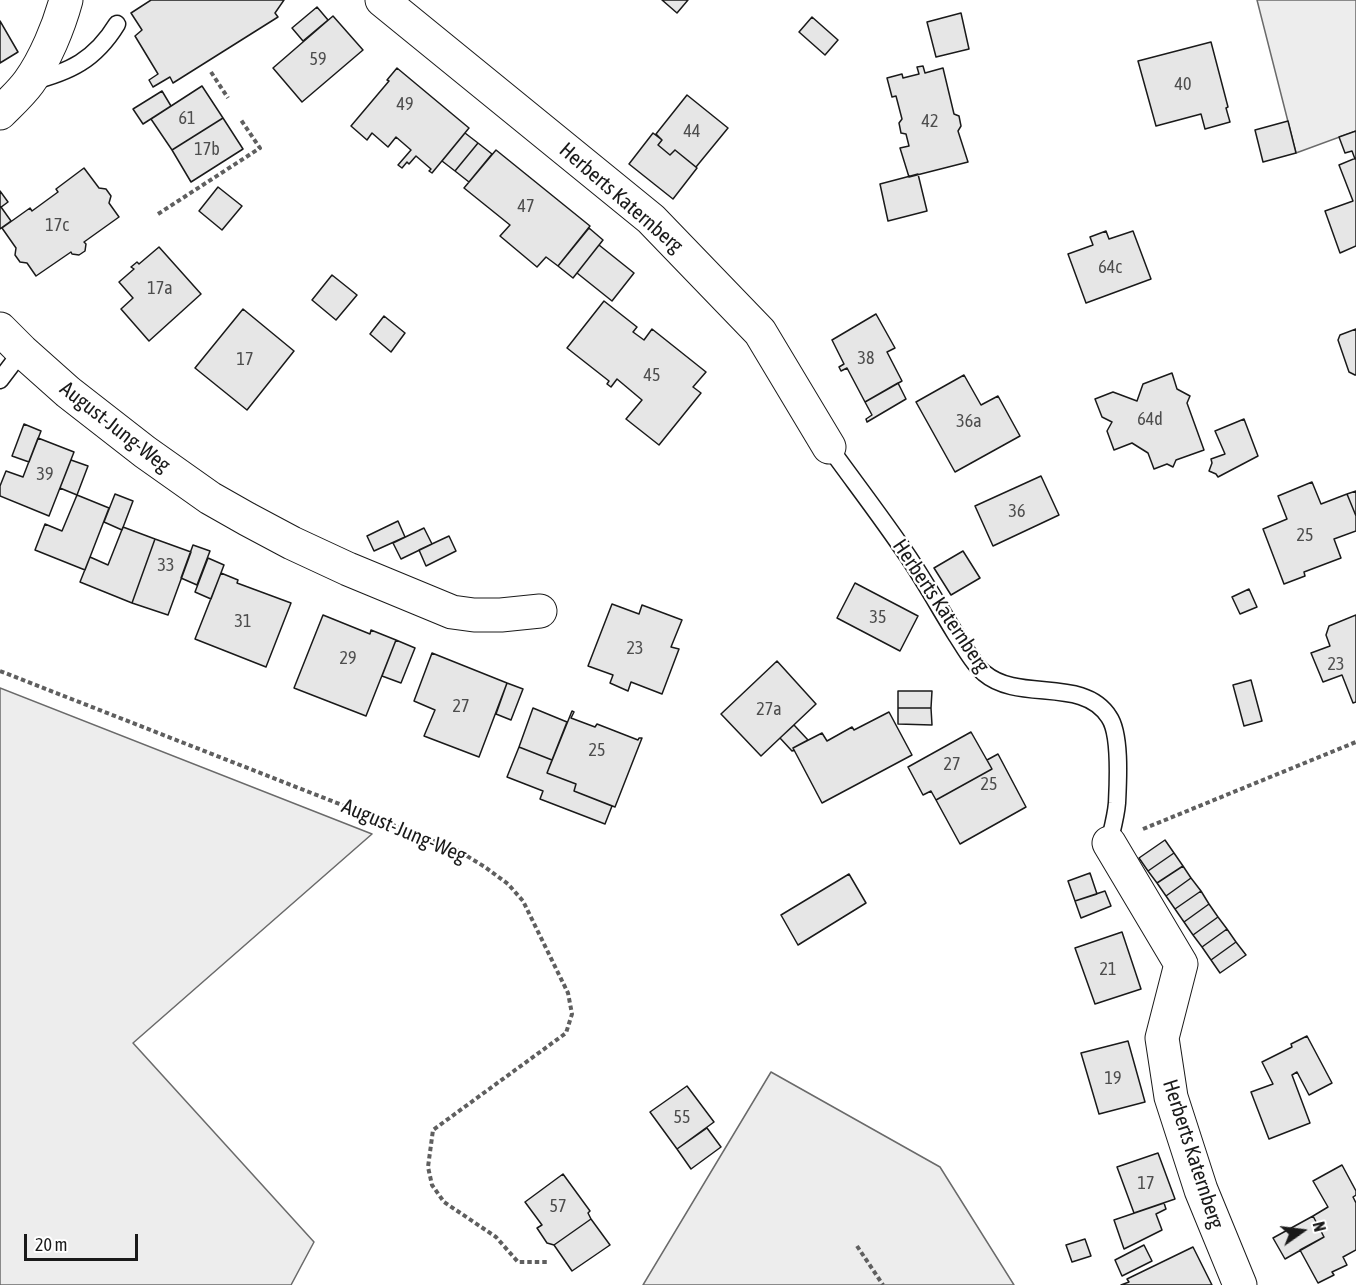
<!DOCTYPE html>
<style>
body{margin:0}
#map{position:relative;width:1356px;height:1285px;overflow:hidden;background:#fff;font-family:"Asap Condensed",sans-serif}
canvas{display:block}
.north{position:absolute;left:1272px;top:1201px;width:60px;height:60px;-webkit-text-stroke:4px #fff;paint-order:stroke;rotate:76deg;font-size:16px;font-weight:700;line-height:24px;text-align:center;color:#1a1a1a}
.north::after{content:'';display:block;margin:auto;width:21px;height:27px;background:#1a1a1a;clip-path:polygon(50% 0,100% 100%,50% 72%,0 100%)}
.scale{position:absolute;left:24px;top:1234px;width:114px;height:27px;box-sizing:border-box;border:3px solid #1a1a1a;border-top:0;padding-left:8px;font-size:18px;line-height:21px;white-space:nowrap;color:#1a1a1a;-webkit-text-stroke:4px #fff;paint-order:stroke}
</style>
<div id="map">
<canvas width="1356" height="1285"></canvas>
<div class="north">N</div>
<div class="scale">20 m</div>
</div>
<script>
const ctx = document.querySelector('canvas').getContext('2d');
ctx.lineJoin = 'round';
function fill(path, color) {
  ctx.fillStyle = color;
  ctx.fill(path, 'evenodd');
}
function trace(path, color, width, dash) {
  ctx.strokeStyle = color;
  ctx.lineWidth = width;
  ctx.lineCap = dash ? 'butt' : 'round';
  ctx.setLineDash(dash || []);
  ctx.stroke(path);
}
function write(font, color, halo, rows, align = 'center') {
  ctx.font = font + ' "Asap Condensed",sans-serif';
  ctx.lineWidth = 4.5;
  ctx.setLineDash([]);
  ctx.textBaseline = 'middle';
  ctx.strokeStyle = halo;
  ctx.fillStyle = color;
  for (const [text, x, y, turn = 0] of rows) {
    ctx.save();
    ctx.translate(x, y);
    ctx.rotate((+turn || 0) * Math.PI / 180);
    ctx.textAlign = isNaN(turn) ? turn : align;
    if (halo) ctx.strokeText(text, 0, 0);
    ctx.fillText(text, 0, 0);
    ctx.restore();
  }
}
const built = new Path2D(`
 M1257,0H1356V131L1296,153Z
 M0,688L372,834L133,1043L314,1242L291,1285H0Z
 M771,1072L940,1167L1014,1285H643Z`);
fill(built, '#ededed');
trace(built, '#6a6a6a', 1.5);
const building = new Path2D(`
 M151,0H284L275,13L278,17L173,83L170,77L153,87L149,80L158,74L135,36L142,30L131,13Z
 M662,0H688L677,13Z
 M317,7L328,20L303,41L292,28Z
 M961,13L969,49L936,57L927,22Z
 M333,16L363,50L302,102L273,68Z
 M812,17L838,40L825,55L799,32Z
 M0,21L18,52L0,63Z
 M1211,42L1228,107L1226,108L1230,122L1205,129L1201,114L1156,126L1138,61Z
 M923,66L925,73L943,68L954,114L959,116L961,126L958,131L968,162L909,177L900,148L909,146L906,134L901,133L899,123L902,119L896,96L892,97L887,78L902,74L903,78L919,74L917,67Z
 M397,68L469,128L432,173L429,171L431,169L416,156L409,164L407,162L402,168L398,165L411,150L396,137L388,147L372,133L367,140L351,126L389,81L387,80Z
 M202,86L223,118L172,150L151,119Z
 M162,91L171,106L143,124L133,109Z
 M687,95L728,128L696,167L675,150L670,155L658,145L662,140L656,134Z
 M223,118L243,149L191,182L172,150Z
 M1288,121L1296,153L1263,162L1255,130Z
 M1356,131V158L1355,159L1352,151L1345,153L1339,137Z
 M465,133L478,143L455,171L442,161Z
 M653,133L662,140L658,145L670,155L675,150L697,168L673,199L629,164Z
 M478,143L492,154L469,182L455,171Z
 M496,150L590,226L558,266L546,257L537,267L500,236L510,225L464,188Z
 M1356,158V246L1340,253L1325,211L1353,201L1339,165Z
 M84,168L99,188L106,189L111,196L109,203L119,217L84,242L86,244L85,251L79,255L72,254L71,252L36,276L27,263L20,262L15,255L16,248L2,228L30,208L32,211L58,192L56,189Z
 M918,174L927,211L888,221L880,184Z
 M218,187L242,206L222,230L199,211Z
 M0,191L8,202L0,208Z
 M1,207L11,221L0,229V208Z
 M589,228L603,240L573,278L558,266Z
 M1106,231L1109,239L1133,231L1151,279L1086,303L1068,254L1093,245L1090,237Z
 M599,245L634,273L612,301L577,273Z
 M159,247L201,294L149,341L121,309L133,298L119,282L134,269L131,267L137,262L139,264Z
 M332,275L357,295L336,320L312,300Z
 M604,301L637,327L633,332L644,340L652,329L706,372L693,387L701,393L659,445L626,419L642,400L617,379L611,387L607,384L609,381L567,348Z
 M243,309L294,351L247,410L195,368Z
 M876,314L895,348L887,352L902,381L865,402L847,368L841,371L839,367L844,364L832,340Z
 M384,316L405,333L391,352L370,334Z
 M1356,329V375H1355L1349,372L1338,340L1340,335Z
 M1172,373L1177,389L1190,396L1187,403L1204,450L1176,460L1173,467L1167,464L1154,469L1148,453L1132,443L1114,450L1107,431L1112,422L1102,417L1095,399L1113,392L1137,401L1143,384Z
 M964,375L981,405L998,396L1020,436L955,472L916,402Z
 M898,383L906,399L867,422L866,419L872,415L865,402Z
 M1244,419L1258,456L1218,477L1216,474L1209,471L1212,463L1211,459L1225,454L1215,431Z
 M24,424L41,431L29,462L12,456Z
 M38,438L74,452L49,516L0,496V486L6,471L23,477Z
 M71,460L88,466L77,495L60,488Z
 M1041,476L1059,515L993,546L975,506Z
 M1312,482L1321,504L1347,494L1356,516V531L1334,539L1341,558L1304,572L1305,576L1284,584L1263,529L1287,519L1278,496Z
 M1356,491V516L1347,494Z
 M115,494L133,501L122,530L104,522Z
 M77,495L109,508L85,570L35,550L45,524L62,531Z
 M398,521L405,537L374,551L367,536Z
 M123,527L155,539L132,603L80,582L90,557L108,565Z
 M424,528L432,544L401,559L393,543Z
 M449,536L456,551L426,566L419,550Z
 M155,539L191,552L168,615L132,603Z
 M193,545L210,551L197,585L181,578Z
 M963,551L980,578L951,595L934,568Z
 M208,558L224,565L211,599L195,592Z
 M221,573L238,580L237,583L291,603L266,667L195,639Z
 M855,583L918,616L900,651L837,618Z
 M1249,589L1257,607L1240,614L1232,597Z
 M612,604L639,614L642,605L682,620L671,647L679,649L662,694L631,682L628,691L610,683L613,675L588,666Z
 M323,615L370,634L371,630L396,640L366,716L294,688Z
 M1356,615V702L1353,703L1342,675L1323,682L1311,653L1330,646L1326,635L1329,626Z
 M396,640L415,648L401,683L382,676Z
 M432,653L507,683L479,757L424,736L435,710L414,701Z
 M777,661L816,704L761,756L721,714Z
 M1251,680L1262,721L1244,726L1233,685Z
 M507,683L523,689L511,720L496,714Z
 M898,691H932L931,708H898Z
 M533,708L567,722L552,760L519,747Z
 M898,708H931L932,725L898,724Z
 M572,711L574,712L571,718L595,727L597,724L638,740L639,738H642L615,807L574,791L576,784L547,773Z
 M889,712L912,755L822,803L793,748L822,733L827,741L852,727L854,730Z
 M794,725L808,740L793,748L794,750L792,751L780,738Z
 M971,732L992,769L936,800L931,791L923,795L908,767Z
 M519,747L552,760L547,773L576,784L574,791L612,806L605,824L540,799L543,791L507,777Z
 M998,754L1026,807L960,844L936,800L992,769L987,760Z
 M1165,840L1174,853L1148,871L1139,858Z
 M1174,853L1183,866L1157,883L1148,871Z
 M1183,866L1191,878L1166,896L1157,883Z
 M1090,873L1097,894L1075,901L1068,881Z
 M849,874L866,903L798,945L781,915Z
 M1191,878L1201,891L1175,909L1166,896Z
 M1105,891L1111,906L1081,918L1075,901Z
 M1201,891L1209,904L1184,922L1175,909Z
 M1209,904L1218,917L1193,935L1184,922Z
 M1218,917L1227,929L1202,947L1193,935Z
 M1227,929L1236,942L1211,960L1202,947Z
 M1122,932L1141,989L1095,1004L1075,948Z
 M1236,942L1246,955L1220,973L1211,960Z
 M1307,1036L1332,1083L1309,1095L1297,1072L1292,1075L1310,1123L1269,1139L1251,1092L1273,1084L1262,1062L1292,1047L1291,1044Z
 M1128,1041L1145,1102L1099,1114L1081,1053Z
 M687,1086L714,1122L677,1149L650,1112Z
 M707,1128L721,1147L691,1169L677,1149Z
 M1158,1153L1175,1199L1134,1213L1117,1167Z
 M1342,1165L1356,1191V1195L1353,1197L1356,1203V1250L1343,1257L1347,1265L1332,1272L1334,1275L1318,1283L1300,1250L1324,1237L1313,1216L1328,1207L1313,1181Z
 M563,1174L590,1211L588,1213L591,1219L554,1245L547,1243L537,1228L542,1225L525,1202Z
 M1164,1203L1166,1209L1156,1214L1162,1230L1124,1249L1114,1220Z
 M1313,1216L1324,1237L1285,1259L1273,1238Z
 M591,1219L610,1245L572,1271L554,1245Z
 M1085,1239L1091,1256L1072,1262L1066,1245Z
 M1144,1245L1152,1261L1122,1276L1115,1260Z
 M1193,1247L1212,1285H1121L1129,1282L1127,1279Z`);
fill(building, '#e6e6e6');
trace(building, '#1a1a1a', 1.5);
const lane = new Path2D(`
 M30,82C70,72 95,60 117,24
 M0,380L22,351
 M829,447C855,483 882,518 907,555C924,580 939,607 955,633C963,645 973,664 984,673C1019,703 1083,676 1109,717C1121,734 1118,782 1117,803C1116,816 1112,830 1109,843`);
const street = new Path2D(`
 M382,0L651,219L760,332L829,447
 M0,113C10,103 21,93 29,82C45,60 59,26 66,0
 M0,329L22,351L68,392L145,452L210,498L247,519L292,543L348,569L452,612L474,615H501L540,611
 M1109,843L1181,964L1162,1038L1171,1097L1201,1190L1240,1285`);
trace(lane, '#1a1a1a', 19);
trace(street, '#1a1a1a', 35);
trace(new Path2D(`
 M211,72L228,98
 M158,214L260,148L241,120
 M0,671L457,850L485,867L508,884L523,901L568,993L572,1014L566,1033L433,1130L428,1167L432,1185L444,1202L496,1237L518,1262H548
 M1143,829L1356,742
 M857,1246L883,1285`), '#5f5f5f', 4, [4.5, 3]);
trace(lane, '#fff', 16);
trace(street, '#fff', 33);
write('18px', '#4d4d4d', null, [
 ["59",318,59],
 ["40",1183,84],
 ["49",405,104],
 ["61",187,118],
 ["42",930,121],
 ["44",692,131],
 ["17b",207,149],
 ["47",526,206],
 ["17c",57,225],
 ["64c",1110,267],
 ["17a",160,288],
 ["38",866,358],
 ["17",245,359],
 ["45",652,375],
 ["64d",1150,419],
 ["36a",969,421],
 ["39",45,474],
 ["36",1017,511],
 ["25",1305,535],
 ["33",166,565],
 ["35",878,617],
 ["31",243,621],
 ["23",635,648],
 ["29",348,658],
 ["23",1336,664],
 ["27",461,706],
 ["27a",769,709],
 ["25",597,750],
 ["27",952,764],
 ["25",989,784],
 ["21",1108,969],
 ["19",1113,1078],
 ["55",682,1117],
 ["17",1146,1183],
 ["57",558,1206]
]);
write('21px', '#1a1a1a', '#fff', [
 ["Herberts Katernberg",621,198,41],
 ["August-Jung-Weg",115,427,38],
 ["Herberts Katernberg",941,606,56],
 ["August-Jung-Weg",404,831,23],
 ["Herberts Katernberg",1193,1154,72]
]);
</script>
